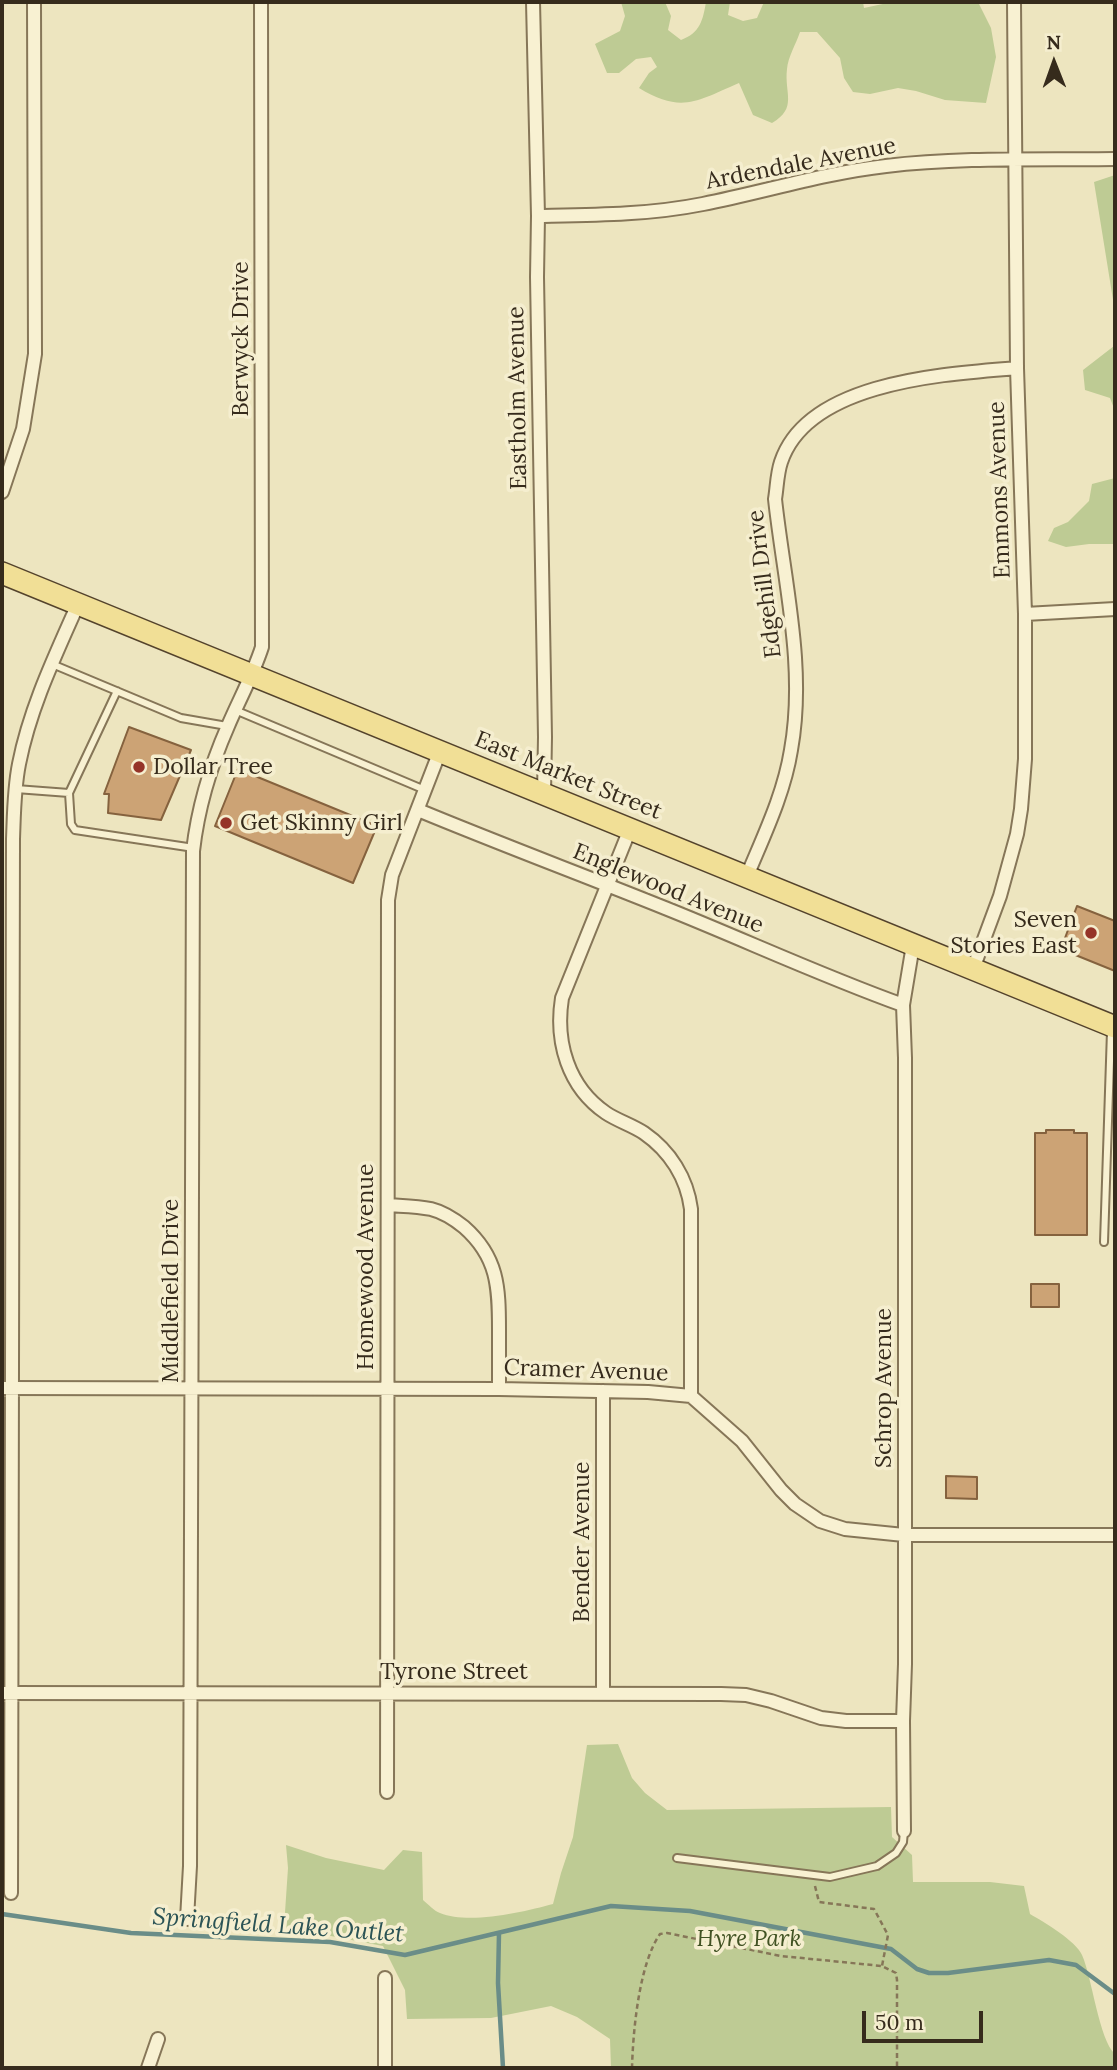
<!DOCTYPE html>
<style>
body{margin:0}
#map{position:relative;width:1117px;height:2070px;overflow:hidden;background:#ede5bf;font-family:Lora,serif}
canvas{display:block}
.frame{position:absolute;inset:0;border:4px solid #362b1c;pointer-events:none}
.north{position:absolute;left:1019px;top:28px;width:70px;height:70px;-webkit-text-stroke:5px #f5eecf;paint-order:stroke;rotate:359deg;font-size:19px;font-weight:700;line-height:28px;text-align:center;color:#362b1c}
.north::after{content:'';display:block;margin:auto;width:24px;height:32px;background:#362b1c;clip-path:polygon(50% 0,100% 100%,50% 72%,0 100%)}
.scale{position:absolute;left:862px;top:2011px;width:121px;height:32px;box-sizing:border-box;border:4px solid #362b1c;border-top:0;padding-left:9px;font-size:21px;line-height:24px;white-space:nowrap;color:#362b1c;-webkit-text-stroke:5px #f5eecf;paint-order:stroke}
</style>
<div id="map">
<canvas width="1117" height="2070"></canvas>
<div class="frame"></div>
<div class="north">N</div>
<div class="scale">50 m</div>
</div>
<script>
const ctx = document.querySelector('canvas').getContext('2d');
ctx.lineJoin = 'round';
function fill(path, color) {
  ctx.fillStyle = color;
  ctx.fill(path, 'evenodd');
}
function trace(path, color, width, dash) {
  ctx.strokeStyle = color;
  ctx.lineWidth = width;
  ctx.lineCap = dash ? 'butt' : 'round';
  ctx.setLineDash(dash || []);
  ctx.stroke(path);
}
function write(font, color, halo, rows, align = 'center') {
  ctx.font = font + ' Lora,serif';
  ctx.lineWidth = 7;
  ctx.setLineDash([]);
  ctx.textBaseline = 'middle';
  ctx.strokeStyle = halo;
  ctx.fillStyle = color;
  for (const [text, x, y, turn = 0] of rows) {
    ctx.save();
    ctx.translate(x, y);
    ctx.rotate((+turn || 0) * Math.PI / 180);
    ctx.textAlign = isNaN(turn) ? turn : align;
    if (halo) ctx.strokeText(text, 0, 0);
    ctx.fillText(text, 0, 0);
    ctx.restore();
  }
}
fill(new Path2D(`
 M621,2H665L671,16L668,30L681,40C700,33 703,20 706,2H730L728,15L743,21L757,18L764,2H863L864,8L892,2H978L991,28L996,57L986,103L945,100L916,91L898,88L870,94L853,92L844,78L840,58L817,32H800C796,44 788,57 787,69C784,93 798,108 772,123L753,115L739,83C697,101 682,114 639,88L649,73L657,67L651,57L636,59L619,73H607L595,44L620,31L625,16Z
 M1115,175V411L1110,398L1085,390L1083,370L1114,346V306L1094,182Z
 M1115,478V544H1089L1066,547L1048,541L1054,528L1068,522L1089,501L1092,484Z
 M618,1744L632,1778L645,1793L667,1810L891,1807L892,1837L912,1855L913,1882H990L1024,1886L1030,1914C1044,1922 1076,1941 1082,1955C1092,1977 1099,2040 1115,2054V2068H611L610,2039L577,2017L551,2006L491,2018L407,2019L405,1990L383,1946L284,1927L288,1868L286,1845L326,1858L384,1870L403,1850L422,1852L423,1900C428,1904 434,1911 440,1913C469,1925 523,1912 553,1904L561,1873L573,1837L587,1745Z`), '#becb94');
trace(new Path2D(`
 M2,1914L131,1933L330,1942L405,1955L611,1906L690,1911L891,1949L917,1969L929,1973H948L1049,1960L1076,1965L1115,1994
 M499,1933L498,1983L503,2068`), '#6a8d88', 4.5);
const building = new Path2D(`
 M129,727L191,750L161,820L108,813L109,794H104Z
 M238,769L377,826L353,883L215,826Z
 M1077,906L1115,921V971L1068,952L1069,948L1062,946Z
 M1046,1130H1074V1133H1087V1235H1035V1133H1046Z
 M1031,1284H1059V1307H1031Z
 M946,1476L977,1477V1499L946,1498Z`);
fill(building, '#cca375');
trace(building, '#85623e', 2);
const service = new Path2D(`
 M52,664L181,718L227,726
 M235,710L425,790
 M16,789L69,793L117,691
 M69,793L71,824L75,830L194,848
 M1104,1242L1111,1031
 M677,1858L830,1877L877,1866L896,1853L903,1842L904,1831`);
const minor = new Path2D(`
 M533,2L538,216L537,277L545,737L544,794
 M538,216C593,215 648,215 703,204C764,192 824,173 886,166C962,157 1039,160 1115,159
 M2,492L23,429L35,354L34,2
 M1025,614L1115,609
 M418,810C500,844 583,875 665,908C745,940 822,976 903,1005
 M630,829L562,998C555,1042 568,1087 606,1113C618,1121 632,1125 644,1133C670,1151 687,1178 691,1209V1396
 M747,876C764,835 784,794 791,750C806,667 784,582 775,499C777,487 777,474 781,462C808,381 946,374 1017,368
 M973,969L1000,896L1017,834L1021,809L1025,759V614L1017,368L1014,2
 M388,1205C402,1206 417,1206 431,1209C443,1212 454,1219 464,1227C498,1257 499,1287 499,1330C499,1349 499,1369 499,1389
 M2,1388L499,1389L648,1392L691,1396L742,1441L781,1490L795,1504L820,1521L845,1529L904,1535H1115
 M2,1693L721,1694L746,1695L771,1701L821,1718L846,1721H903
 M603,1694V1391
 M387,1792L388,900L392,875L440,751
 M904,1831L903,1721L905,1664V1058L903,1005L913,945
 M11,1893L13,839C14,814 14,789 19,764C30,708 55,656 78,604
 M187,1919L190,1866L193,851C198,807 210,767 228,726C239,700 253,675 262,647L261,2
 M385,1978V2068
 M148,2068L158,2039`);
const primary = new Path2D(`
 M2,573L1115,1027`);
trace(service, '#867658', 10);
trace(minor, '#867658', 16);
trace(primary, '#54432c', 24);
trace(new Path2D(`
 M815,1886L819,1902L874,1909L888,1935L882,1966
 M632,2068C633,2031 639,1964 660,1934L667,1933L781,1956L882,1966L896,1973L897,1980V2068`), '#867658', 2.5, [5, 3.5]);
trace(service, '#f8f1d2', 6);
trace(minor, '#f8f1d2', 12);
trace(primary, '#f1df96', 21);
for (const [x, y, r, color] of [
 [139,767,7,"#953428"],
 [226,823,7,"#953428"],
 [1091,933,7,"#953428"]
]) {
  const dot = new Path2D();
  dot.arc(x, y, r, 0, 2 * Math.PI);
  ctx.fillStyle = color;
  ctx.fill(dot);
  trace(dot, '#f5eecf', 2.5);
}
write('23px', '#362b1c', '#f5eecf', [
 ["Ardendale Avenue",801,164,-11],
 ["Berwyck Drive",241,339,-90],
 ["Eastholm Avenue",518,398,-91],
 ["Emmons Avenue",1000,490,-92],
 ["Edgehill Drive",765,584,-97],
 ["East Market Street",568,776,22],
 ["Englewood Avenue",668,889,22],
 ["Homewood Avenue",366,1267,-90],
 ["Middlefield Drive",171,1291,-90],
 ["Cramer Avenue",586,1371,2],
 ["Schrop Avenue",884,1388,-90],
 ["Bender Avenue",582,1542,-90],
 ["Tyrone Street",454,1672]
]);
write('23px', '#362b1c', '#f5eecf', [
 ["Dollar Tree",153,767],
 ["Get Skinny Girl",240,823],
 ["Seven",1077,920,"right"],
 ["Stories East",1077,946,"right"]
], 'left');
write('italic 23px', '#415223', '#f5eecf', [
 ["Hyre Park",749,1939]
]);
write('italic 24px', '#2b5355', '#f5eecf', [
 ["Springfield Lake Outlet",278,1926,4]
]);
</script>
